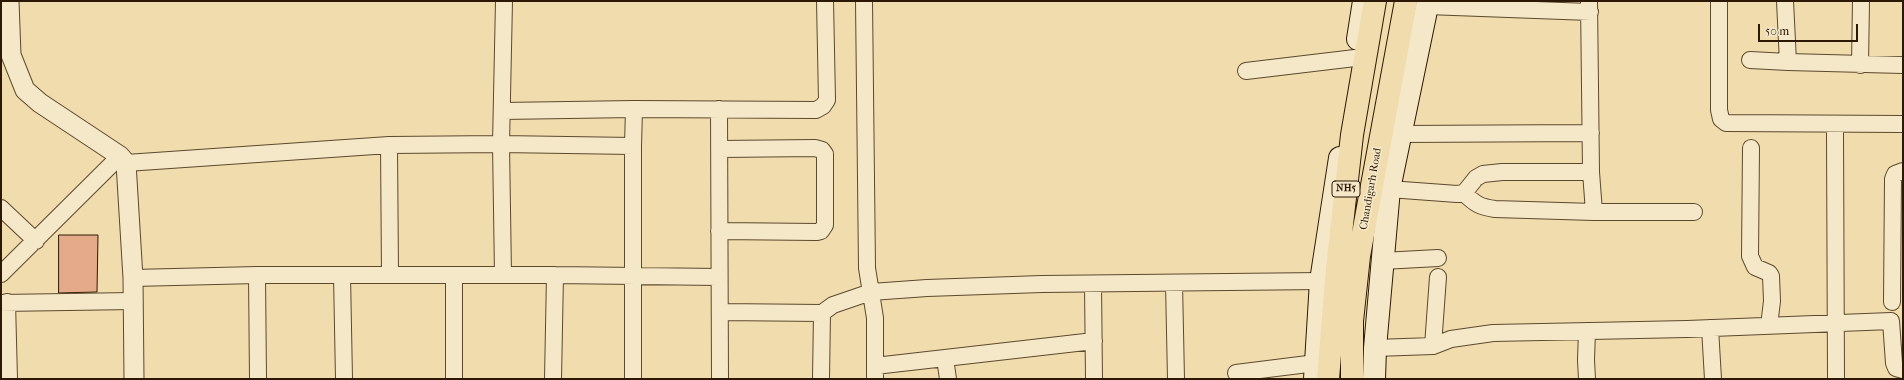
<!DOCTYPE html>
<style>
body{margin:0}
#map{position:relative;width:1904px;height:380px;overflow:hidden;background:#f0dcac;font-family:"IM FELL French Canon",serif}
canvas{display:block}
.frame{position:absolute;inset:0;border:2px solid #2c1804;pointer-events:none}
.scale{position:absolute;left:1758px;top:24px;width:100px;height:18px;box-sizing:border-box;border:2px solid #2c1804;border-top:0;padding-left:5px;font-size:12px;line-height:14px;white-space:nowrap;color:#2c1804;-webkit-text-stroke:3px #f5e8c9;paint-order:stroke}
</style>
<div id="map">
<canvas width="1904" height="380"></canvas>
<div class="frame"></div>
<div class="scale">50 m</div>
</div>
<script>
const ctx = document.querySelector('canvas').getContext('2d');
ctx.lineJoin = 'round';
function fill(path, color) {
  ctx.fillStyle = color;
  ctx.fill(path, 'evenodd');
}
function trace(path, color, width, dash) {
  ctx.strokeStyle = color;
  ctx.lineWidth = width;
  ctx.lineCap = dash ? 'butt' : 'round';
  ctx.setLineDash(dash || []);
  ctx.stroke(path);
}
function write(font, color, halo, rows, align = 'center') {
  ctx.font = font + ' "IM FELL French Canon",serif';
  ctx.lineWidth = 3.5;
  ctx.setLineDash([]);
  ctx.textBaseline = 'middle';
  ctx.strokeStyle = halo;
  ctx.fillStyle = color;
  for (const [text, x, y, turn = 0] of rows) {
    ctx.save();
    ctx.translate(x, y);
    ctx.rotate((+turn || 0) * Math.PI / 180);
    ctx.textAlign = isNaN(turn) ? turn : align;
    if (halo) ctx.strokeText(text, 0, 0);
    ctx.fillText(text, 0, 0);
    ctx.restore();
  }
}
const building = new Path2D(`
 M59,235H98L97,292L59,293Z`);
fill(building, '#e5aa89');
trace(building, '#2c1804', 1);
const minor = new Path2D(`
 M864,1L867,268L875,318V379
 M1589,1L1591,172L1594,212
 M1719,1V110L1721,119L1726,123L1903,124
 M1785,1L1788,62L1903,65
 M1427,6L1590,12
 M1750,60L1788,62
 M1860,65L1861,1
 M1246,71L1355,58
 M719,109L720,379
 M502,111L634,109
 M1835,133L1836,379
 M1400,134L1591,133
 M389,145L390,275
 M633,146V379
 M1751,148L1750,256L1755,267L1769,273L1771,276L1772,301L1769,326
 M126,163L389,145L501,144L633,146L634,109L816,110L823,106L827,100L825,1
 M1389,189L1457,194L1464,193L1476,178L1483,174L1502,172H1591
 M1464,193C1475,204 1480,207 1495,209L1594,212H1694
 M1,208L36,241
 M719,231L817,232L821,231L825,225V154L822,150L815,148L720,149
 M1382,261L1438,258
 M1,274L120,156
 M257,275L258,379
 M342,275H555L719,277
 M503,275L501,144L504,1
 M133,278L257,275H342L344,379
 M1174,283L1176,379
 M1093,284L1094,379
 M7,302L9,379
 M1892,302L1893,179L1895,174L1903,171
 M1,303L133,301
 M720,312L822,313L821,379
 M822,313L833,305L871,292L927,288L1042,284L1321,281
 M1710,328L1713,379
 M1433,346L1438,277
 M1375,348L1433,346L1451,339L1493,333L1687,329L1891,321L1894,363L1896,368L1903,370
 M945,358L948,379
 M875,366L1094,341
 M1236,373L1316,363
 M454,379V275
 M553,379L555,275
 M1587,379L1586,360L1587,331`);
const tertiary = new Path2D(`
 M9,1L11,55L25,90L40,103L120,156L126,163L133,278L134,379`);
const secondary = new Path2D(`
 M1358,39L1364,1
 M1315,379L1321,281L1340,158
 M1374,379L1375,348L1389,189L1428,1`);
const trunk = new Path2D(`
 M1328,379L1337,269L1352,135L1375,1
 M1352,379V321L1359,256L1406,1`);
trace(minor, '#5d492e', 18);
trace(tertiary, '#5d492e', 21);
trace(secondary, '#2c1804', 24);
trace(trunk, '#2c1804', 24);
trace(minor, '#f5e8c9', 16);
trace(tertiary, '#f5e8c9', 19);
trace(secondary, '#f5e8c9', 22);
trace(trunk, '#f0dcac', 22);
for (const [x, y, w] of [
 [1346,189,28]
]) {
  const box = new Path2D();
  box.roundRect(x - w / 2, y - 8, w, 16, 3);
  ctx.fillStyle = '#f5e8c9';
  ctx.fill(box);
  trace(box, '#2c1804', 1);
}
write('bold 10px', '#2c1804', null, [
 ["NH5",1346,189]
]);
write('11px', '#2c1804', '#f5e8c9', [
 ["Chandigarh Road",1371,189,-80]
]);
</script>
